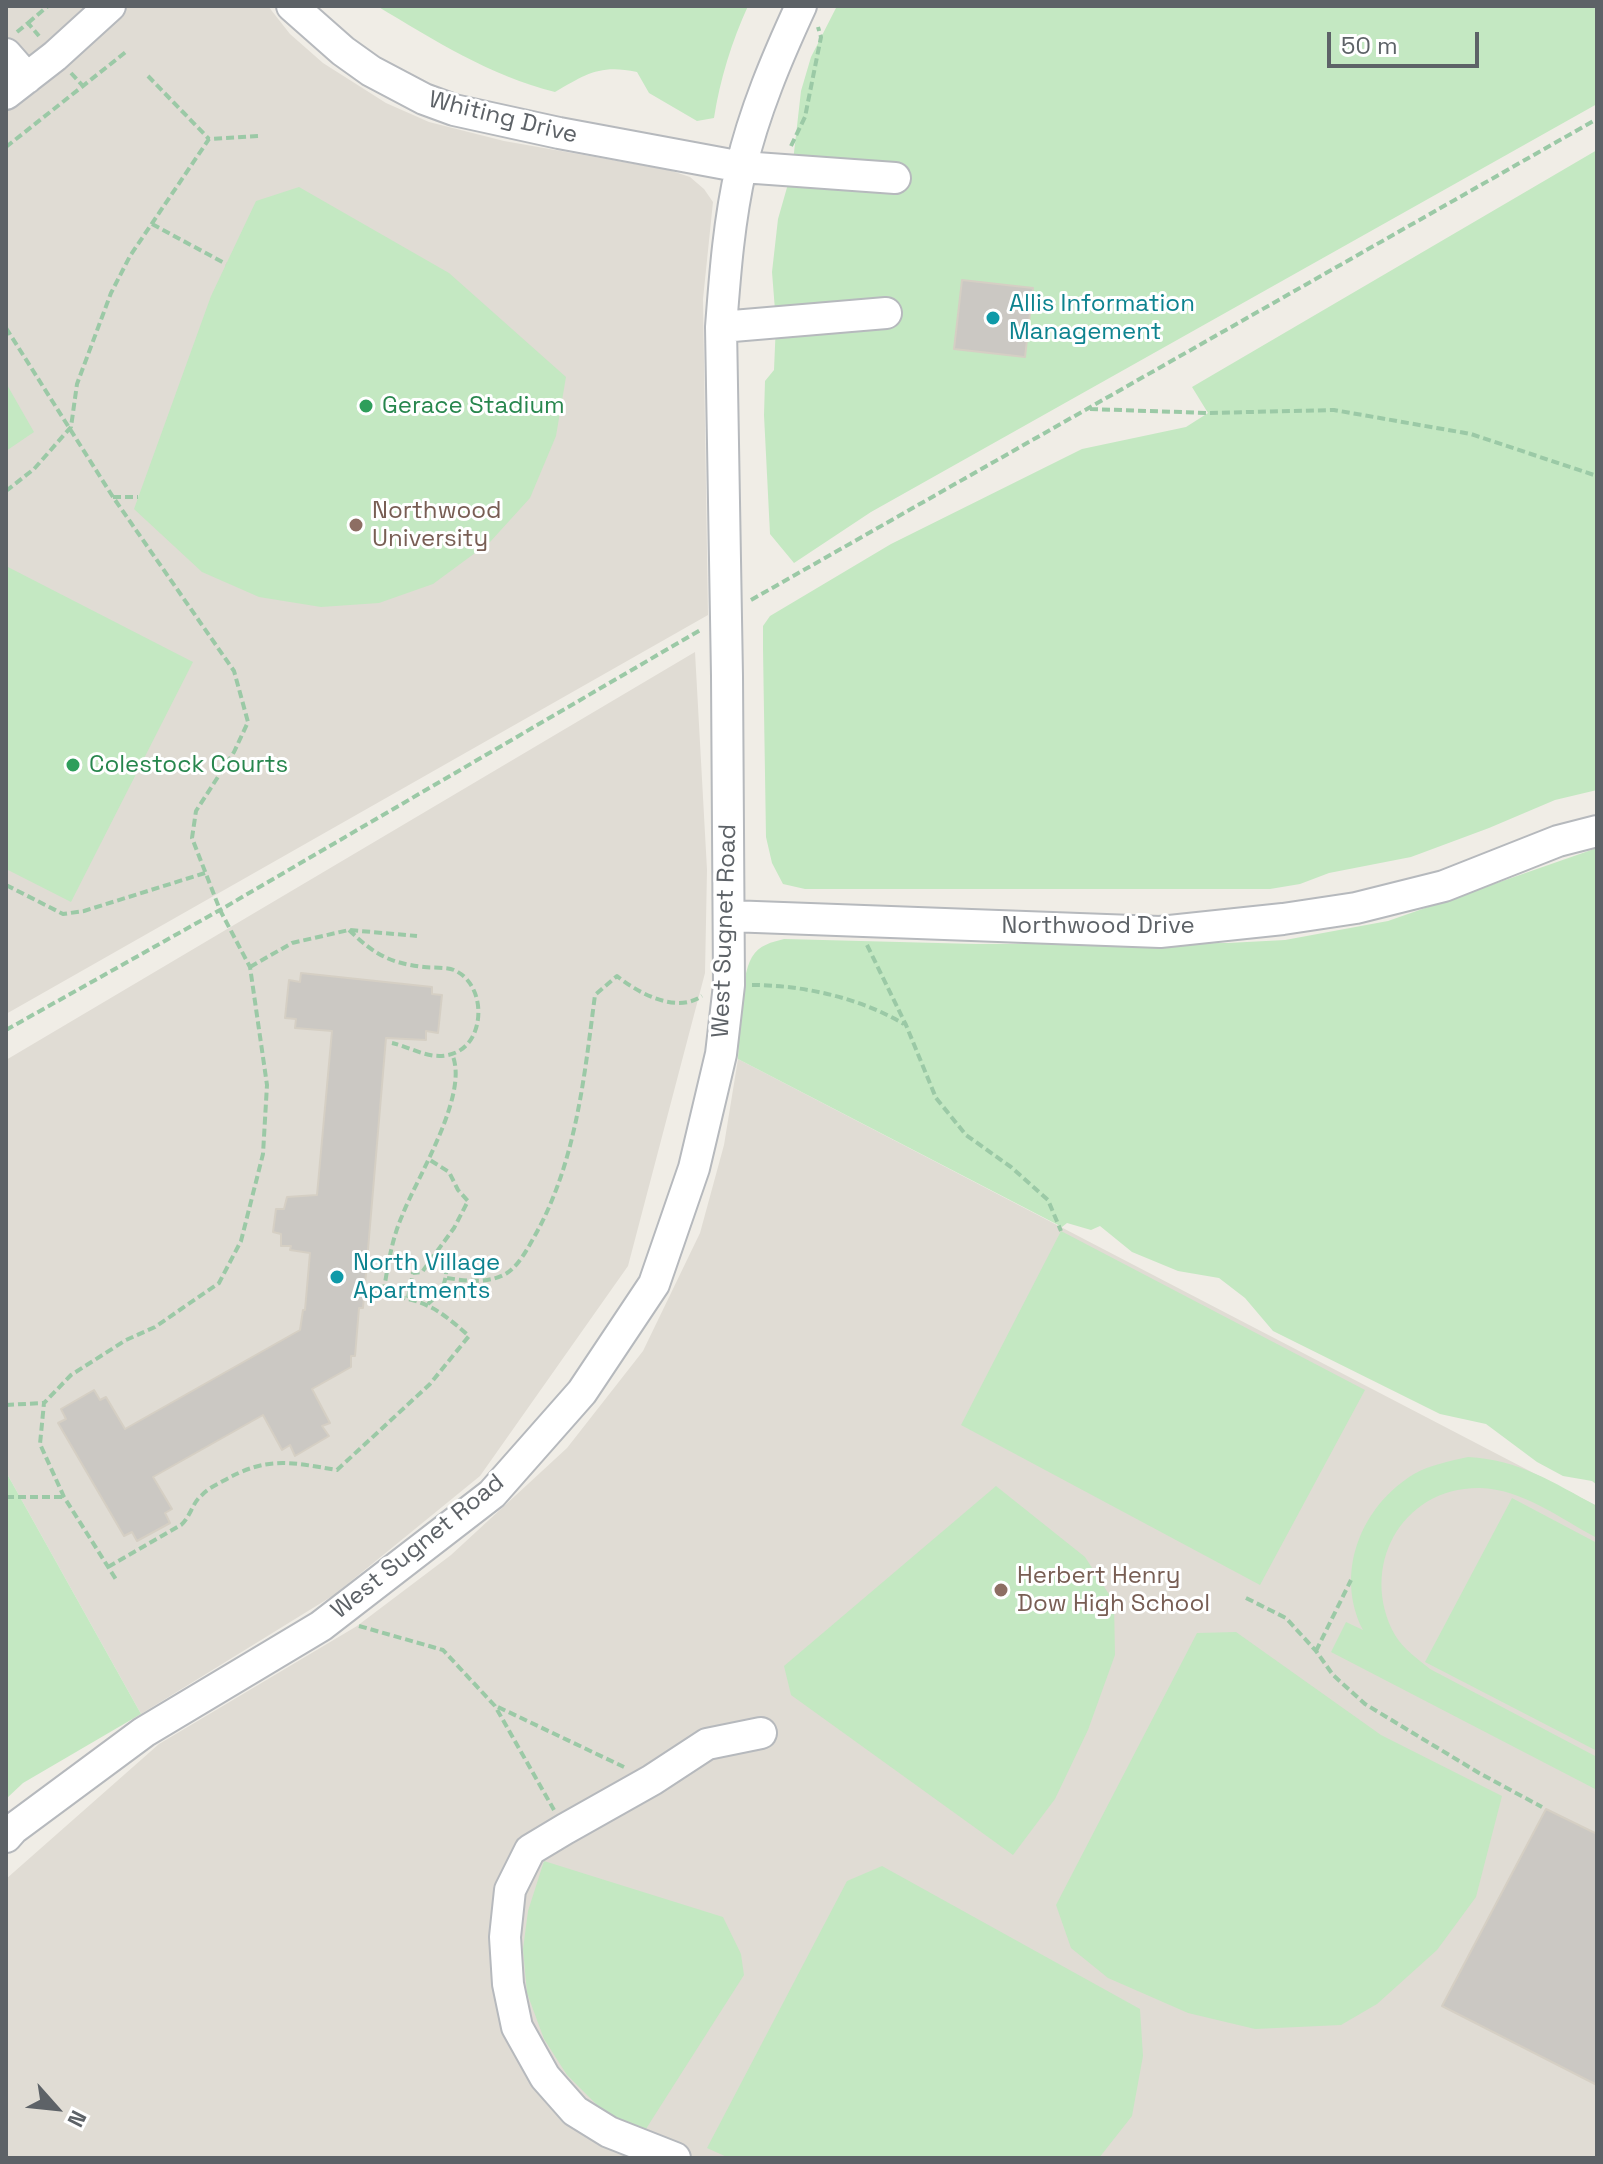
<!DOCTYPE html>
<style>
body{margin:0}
#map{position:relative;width:1603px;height:2164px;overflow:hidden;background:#f0ede6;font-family:"Space Grotesk",sans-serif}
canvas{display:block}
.frame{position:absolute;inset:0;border:8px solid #5d6267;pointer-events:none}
.north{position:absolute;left:16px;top:2068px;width:80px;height:80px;-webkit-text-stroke:6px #fff;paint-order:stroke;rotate:117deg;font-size:22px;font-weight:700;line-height:32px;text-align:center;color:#5d6267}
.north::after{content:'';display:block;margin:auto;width:28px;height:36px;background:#5d6267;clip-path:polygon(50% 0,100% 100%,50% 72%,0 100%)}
.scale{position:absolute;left:1327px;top:32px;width:152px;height:36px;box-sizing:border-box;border:4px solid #5d6267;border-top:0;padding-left:10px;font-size:24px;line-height:28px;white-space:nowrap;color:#5d6267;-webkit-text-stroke:6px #fff;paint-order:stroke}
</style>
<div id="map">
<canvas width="1603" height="2164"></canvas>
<div class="frame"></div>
<div class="north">N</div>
<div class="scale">50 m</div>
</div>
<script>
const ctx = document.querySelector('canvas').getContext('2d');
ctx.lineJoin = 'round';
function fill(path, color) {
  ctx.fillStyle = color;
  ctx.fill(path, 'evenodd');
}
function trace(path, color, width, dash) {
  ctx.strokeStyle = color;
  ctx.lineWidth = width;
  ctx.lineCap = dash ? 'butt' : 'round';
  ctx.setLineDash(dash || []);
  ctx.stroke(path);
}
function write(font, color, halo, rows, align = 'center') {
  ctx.font = font + ' "Space Grotesk",sans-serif';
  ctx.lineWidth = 6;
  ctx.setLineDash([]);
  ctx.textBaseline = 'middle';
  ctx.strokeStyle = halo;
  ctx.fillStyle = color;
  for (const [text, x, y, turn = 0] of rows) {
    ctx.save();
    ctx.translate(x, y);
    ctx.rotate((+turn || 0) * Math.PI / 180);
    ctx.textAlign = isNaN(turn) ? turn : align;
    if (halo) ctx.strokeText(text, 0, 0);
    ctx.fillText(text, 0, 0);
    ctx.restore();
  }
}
fill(new Path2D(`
 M6,6H268L290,34L323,63L386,103L429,122L504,141L669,170L690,177L704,189L713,202L703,299L708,615L6,1014Z
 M695,652L707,870L705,973L628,1266L480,1476L334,1595L141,1714L6,1472V1060Z
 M738,1059L1597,1506V2158H6V1879L159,1744L357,1626L451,1555L567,1448L643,1351L700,1233L724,1145Z`), '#e0dcd4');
fill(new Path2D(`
 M377,6H748C732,41 720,79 714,118L697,121L649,93L637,72C600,64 586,74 555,92C490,76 434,40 377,6Z
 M837,6H1597V104L871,512L794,563L770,534L764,415L765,381L774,370L776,323L772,272L778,219L792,170L801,91L811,57Z
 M1597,150V790L1555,800L1489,828L1411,857L1329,873L1300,884L1270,889H805L783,884L772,863L766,837L763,649V626L770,616L891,544L1082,449L1186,427L1208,413L1192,387Z
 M299,187L449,273L566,377L556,436L530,498L490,542L433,584L379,603L321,607L259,597L202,572L134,509L211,296L256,201Z
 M6,383L34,432L6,451Z
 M6,566L193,662L71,902L6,869Z
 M1597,848V1485L1592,1481L1563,1476L1537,1462L1486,1424L1440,1414L1273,1331L1245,1298L1219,1278L1178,1271L1132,1252L1100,1226L1091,1230L1067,1223L1062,1227L738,1059C740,1034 740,977 752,957C759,945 772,942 784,939L976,944L1228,943L1285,940L1388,921Z
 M1061,1231L1365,1390L1260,1585L961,1425Z
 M1468,1457C1520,1460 1552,1482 1597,1506V1538C1561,1519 1522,1489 1480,1488C1401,1487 1358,1568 1395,1635C1403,1649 1418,1659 1430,1669L1597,1757V1790L1331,1652L1346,1622L1363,1630C1334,1573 1361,1506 1414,1474C1430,1465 1450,1461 1468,1457Z
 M6,1472L141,1714L23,1783L6,1799Z
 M996,1486L1085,1557L1114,1602L1115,1655L1088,1730L1055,1799L1013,1855L791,1695L784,1666Z
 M1512,1498L1597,1543V1751L1425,1662Z
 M1236,1632L1381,1735L1502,1796L1476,1897L1437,1950L1377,2004L1341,2025L1255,2029L1188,2013L1108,1978L1071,1948L1056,1905L1197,1633Z
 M544,1861L723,1917L741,1954L744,1975L644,2132L604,2112L567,2075L544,2039L527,1993L523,1949L528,1911Z
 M882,1866L1140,2009L1143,2056L1132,2116L1099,2158H729L707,2148L847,1881Z`), '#c4e8c2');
const building = new Path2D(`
 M962,280L1033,288L1025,357L954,349Z
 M301,973L432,987V994L442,995L438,1033L426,1031V1040L386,1038L363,1308H359L355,1356H351V1367L312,1389L330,1423L322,1426L329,1436L295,1456L290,1445L282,1450L263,1415L153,1477L172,1509L165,1513L170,1523L137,1541L132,1532L124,1536L58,1423L66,1419L61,1409L94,1390L100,1400L106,1397L125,1429L300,1330L303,1310H305L310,1253L290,1250L291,1246H281V1234L273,1232L276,1209H284L287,1197L317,1195L332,1031L295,1028L296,1019L285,1018L289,980L300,982Z
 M1546,1809L1597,1834V2085L1442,2006Z`);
fill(building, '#cbc8c3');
trace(building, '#d5cfc4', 2);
const minor = new Path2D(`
 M292,6L343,51L371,71L424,99L454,110L559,133L742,167L895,178
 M6,54L27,78
 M6,94L55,56L110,6
 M721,327L886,313
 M729,916L1160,932L1283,919L1356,908L1444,886L1558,841L1597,831
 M6,1837L13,1829L144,1732L321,1626L492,1494L582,1392L654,1284L694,1168L721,1054L729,985L727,676L721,327C725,274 729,220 741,168C754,112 777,58 801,6
 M675,2158L609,2132L575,2111L545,2077L517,2027L508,1984L505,1937L510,1890L530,1850L565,1829L652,1780L707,1744L761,1733`);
trace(minor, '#b6b9bd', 34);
trace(new Path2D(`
 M28,23L48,6
 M17,32L28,23L39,36
 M71,73L83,86
 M148,76L209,139
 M791,146L805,117L821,37L818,27
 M6,147L127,51
 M152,224L226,264
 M6,328L113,497L234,671L248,722L234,752L196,811L192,838L220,910L250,967L267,1085L263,1154L241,1241L219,1283L155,1327L126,1340L71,1375L44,1403L40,1444L64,1497L117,1581
 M1090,409L1208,413L1334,410L1471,434L1597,476
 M6,491L34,469L71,427L77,384L111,293L130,256L209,139L259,136
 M113,497H138
 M751,600L1597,119
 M6,885L63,914L84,911L205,873
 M349,930C374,954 389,963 424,967C433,968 446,967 454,970C486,984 486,1038 457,1052C433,1063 414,1048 392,1043
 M867,945L906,1025L936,1098L966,1135L1011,1167L1048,1200L1061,1231
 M250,967L292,943L349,930L417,936
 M752,985C803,985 860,998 904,1024
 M6,1030L220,910L702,629
 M447,1278C467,1281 489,1284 507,1273C519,1265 526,1251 533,1239C576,1164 584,1079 595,995L617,976C638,993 676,1014 702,996
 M408,1298L413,1273L422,1272L454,1228L468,1201L458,1190L449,1172L430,1160
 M428,1304C441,1293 447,1284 446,1266L434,1255
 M6,1405L44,1403
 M6,1497H64
 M108,1567L181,1525C191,1516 192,1503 202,1495C207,1489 216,1485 223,1481C267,1456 289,1462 337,1470L430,1384L469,1336C436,1307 426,1301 383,1294C388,1267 391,1241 402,1216C417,1177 470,1094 452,1054
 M1246,1598L1286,1618L1316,1651L1333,1675L1365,1704L1479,1773L1542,1807
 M359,1626L443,1650L495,1706L554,1810
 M1316,1651L1351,1580
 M498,1707L624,1767`), '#9bc9a6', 4, [8, 4]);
trace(minor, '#fff', 30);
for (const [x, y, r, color] of [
 [993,318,8,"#0f9aa8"],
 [366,406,8,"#2e9e5b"],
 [356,525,8,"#8d6e63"],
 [73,765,8,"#2e9e5b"],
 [337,1277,8,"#0f9aa8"],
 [1001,1590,8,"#8d6e63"]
]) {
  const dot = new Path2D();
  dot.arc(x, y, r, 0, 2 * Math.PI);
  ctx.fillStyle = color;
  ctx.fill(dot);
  trace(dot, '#fff', 3);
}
write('24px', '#5d6267', '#fff', [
 ["Whiting Drive",503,118,14],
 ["Northwood Drive",1098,926],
 ["West Sugnet Road",725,931,-88],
 ["West Sugnet Road",418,1547,-39]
]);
write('24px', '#0d838f', '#fff', [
 ["Allis Information",1009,304],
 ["Management",1009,332],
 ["North Village",353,1263],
 ["Apartments",353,1291]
], 'left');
write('24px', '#27864d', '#fff', [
 ["Gerace Stadium",382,406],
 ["Colestock Courts",89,765]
], 'left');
write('24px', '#785e54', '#fff', [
 ["Northwood",372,511],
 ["University",372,539],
 ["Herbert Henry",1017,1576],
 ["Dow High School",1017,1604]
], 'left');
</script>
